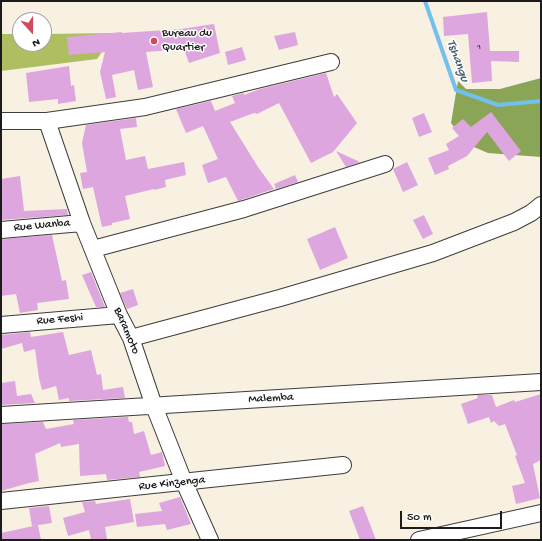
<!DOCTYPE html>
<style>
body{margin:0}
#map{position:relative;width:542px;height:541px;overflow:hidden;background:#f8f0e1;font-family:"Gochi Hand",sans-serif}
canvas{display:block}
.frame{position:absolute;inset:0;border:2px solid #1c1c1c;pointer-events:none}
.north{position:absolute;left:12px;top:12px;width:40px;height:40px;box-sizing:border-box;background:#fff;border:1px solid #a4a4a4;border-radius:50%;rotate:159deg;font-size:11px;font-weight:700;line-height:16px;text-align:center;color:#1c1c1c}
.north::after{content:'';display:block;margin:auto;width:14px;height:18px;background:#d1495b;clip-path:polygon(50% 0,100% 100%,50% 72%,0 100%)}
.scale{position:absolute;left:400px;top:511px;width:102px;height:18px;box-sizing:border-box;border:2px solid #1c1c1c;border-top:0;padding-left:5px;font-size:12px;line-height:14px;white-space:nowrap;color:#1c1c1c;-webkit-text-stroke:3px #fff;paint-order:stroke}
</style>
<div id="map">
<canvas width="542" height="541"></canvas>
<div class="frame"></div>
<div class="north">N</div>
<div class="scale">50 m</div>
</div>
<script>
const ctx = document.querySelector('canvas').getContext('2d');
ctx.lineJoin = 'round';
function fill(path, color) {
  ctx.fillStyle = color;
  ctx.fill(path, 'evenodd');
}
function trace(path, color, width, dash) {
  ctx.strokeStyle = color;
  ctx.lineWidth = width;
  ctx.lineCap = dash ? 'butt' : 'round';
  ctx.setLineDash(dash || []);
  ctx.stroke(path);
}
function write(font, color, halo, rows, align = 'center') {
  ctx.font = font + ' "Gochi Hand",sans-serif';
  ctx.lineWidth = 3;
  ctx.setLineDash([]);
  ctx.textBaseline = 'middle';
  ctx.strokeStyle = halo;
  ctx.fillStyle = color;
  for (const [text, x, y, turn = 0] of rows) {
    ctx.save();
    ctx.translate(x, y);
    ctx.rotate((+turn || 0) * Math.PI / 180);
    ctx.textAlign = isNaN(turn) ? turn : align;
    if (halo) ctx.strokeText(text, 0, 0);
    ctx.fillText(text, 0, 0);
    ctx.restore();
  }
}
fill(new Path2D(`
 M115,33L97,59L1,71V34H20V44H44V34Z`), '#afbe60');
fill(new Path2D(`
 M541,78V157L488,153L467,144L451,123L458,81L466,89H500Z`), '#8ba556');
trace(new Path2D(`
 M425,1L456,90L498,105L541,101`), '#72c0ec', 4);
fill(new Path2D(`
 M487,12L490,51H519V62L491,61L492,81L472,83L468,34L444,36L443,17Z
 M214,24L220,53L189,63L184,49L146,52L153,87L138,90L134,70L112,75L116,97L106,99L100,72L105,52L69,55L67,37L122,32V33L181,29Z
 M295,32L298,45L279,50L274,36Z
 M242,47L246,60L228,65L225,52Z
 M69,66L71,86L74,85L76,101L58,104V99L29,102L26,73Z
 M326,73L334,97L337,94L357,123L333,152L311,163L279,103L257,114L254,113L230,122L258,167L274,189L238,201L226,177L208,183L202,165L218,159L203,126L186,133L176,109L211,101L215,111L235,103L232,96L244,93V95L260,89Z
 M491,112L521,151L509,161L487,132L467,156L448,166L449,169L435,175L428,158L449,150L446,144L459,136L452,128L463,119L471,127Z
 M424,113L432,132L419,137L412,118Z
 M136,118L137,127L120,129L126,160L145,156L148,169L184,162L186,175L165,180L166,187L154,190V189L125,196L130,219L112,223V225L102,227L93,187L83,189L80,173L87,172L82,143L86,125Z
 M336,151L360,162L346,167Z
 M407,162L418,185L403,192L393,169Z
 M295,175L298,182L276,189L274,184Z
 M20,176L24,211L67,209L68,215L1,220V179Z
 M424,215L433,234L423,239L413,220Z
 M335,227L348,258L320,270L307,239Z
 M52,235L62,281L66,280L69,299L37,303L38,310L20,313L16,294L1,296V239Z
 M91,272L105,307H96L82,275Z
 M133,289L138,305L127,309L120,293Z
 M30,332L31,337L63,332L69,355L91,350L97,375L101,374L103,390L123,387L125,398L69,401V398L59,400L56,386L42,390L39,378L35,349L24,352L22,343L1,349V335Z
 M15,381L17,396L31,394L35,403L1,405V383Z
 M541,394V460L533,464L540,498L516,504L512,486L525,483L515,456L517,455L505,424L499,426L494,421L491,423L489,417L468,424L461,404L478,398L477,395H492L496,407L514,400L515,402Z
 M128,417L129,422H132L134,434L144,431L151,455L162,452L165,466L139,472L140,477L107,480L106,474L80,476L79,444L61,447L60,443L35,454L39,481L29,483L1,491V424L43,422L46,429L74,424L73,420Z
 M180,497L191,524L167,530L165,524L137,527L135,514L162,511L159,503Z
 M130,499L134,522L105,527L107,539L91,540L89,530L68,536L63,518L85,512L82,502L95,501L96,504Z
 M49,506L52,523L32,526L29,508Z
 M363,506L376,540H360L349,511Z
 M38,525L41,540H1V533Z`), '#dda6de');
const minor = new Path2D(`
 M1,121H47L145,107L331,62
 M47,121L82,223L119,315L131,338L154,406L184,482L210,540
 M1,230L82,223
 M93,249L244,209L385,164
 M1,325L119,315
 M131,338L280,298L433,253L514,222L531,213L541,205
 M1,415L541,382
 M1,501L343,465
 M419,540L541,513`);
trace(minor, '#3d3c3a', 18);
trace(minor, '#fff', 16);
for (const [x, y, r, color] of [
 [154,41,4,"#d1495b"]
]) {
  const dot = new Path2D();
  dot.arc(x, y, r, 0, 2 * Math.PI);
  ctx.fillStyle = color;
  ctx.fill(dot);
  trace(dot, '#fff', 1.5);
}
write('10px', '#4c3e4c', null, [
 ["1",479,47]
]);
write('12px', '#1c1c1c', '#fff', [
 ["Bureau du",162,34],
 ["Quartier",162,48]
], 'left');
write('12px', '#1c1c1c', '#fff', [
 ["Rue Wanba",42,226,-5],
 ["Rue Feshi",60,320,-5],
 ["Baramoto",126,331,67],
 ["Malemba",271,399,-3],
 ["Rue Kinzenga",172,484,-6]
]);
write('italic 13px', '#3e5e6f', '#fff', [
 ["Tshangu",457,61,70]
]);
</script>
